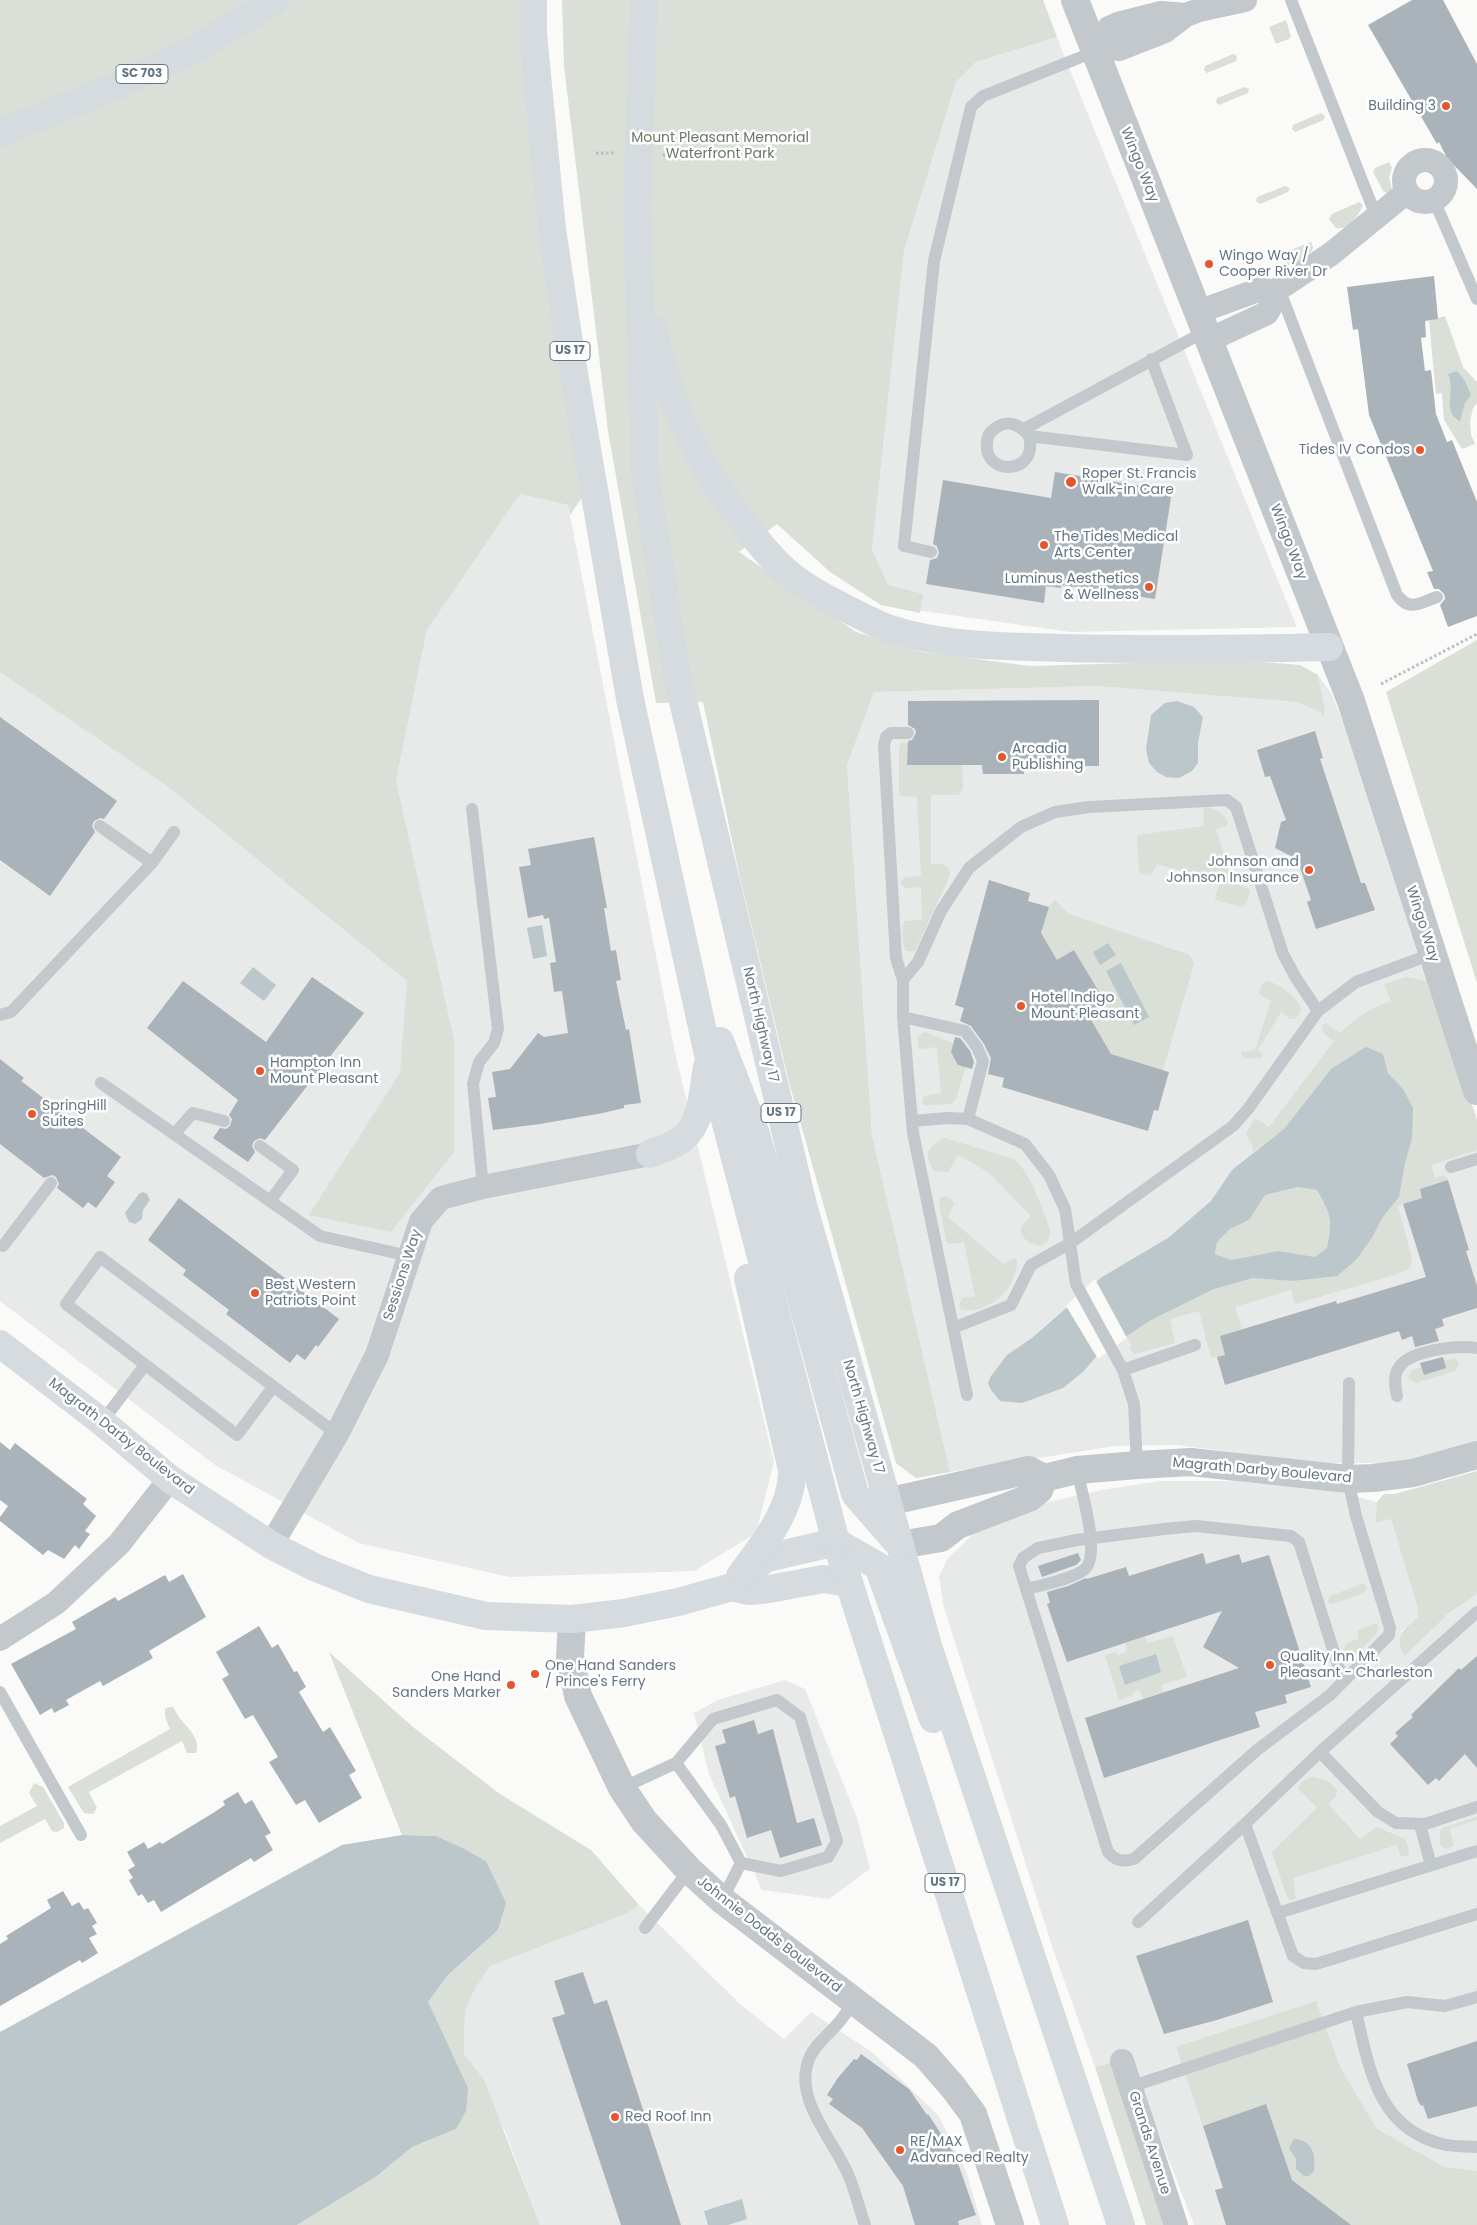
<!DOCTYPE html>
<style>
body{margin:0}
canvas{display:block;background:#fafaf8}
</style>
<canvas width="1477" height="2225"></canvas>
<script>
const ctx = document.querySelector('canvas').getContext('2d');
ctx.lineJoin = 'round';
function fill(path, color) {
  ctx.fillStyle = color;
  ctx.fill(path, 'evenodd');
}
function trace(path, color, width, dash) {
  ctx.strokeStyle = color;
  ctx.lineWidth = width;
  ctx.lineCap = dash ? 'butt' : 'round';
  ctx.setLineDash(dash || []);
  ctx.stroke(path);
}
function write(font, color, halo, rows, align = 'center') {
  ctx.font = font + ' Poppins,sans-serif';
  ctx.lineWidth = 5;
  ctx.setLineDash([]);
  ctx.textBaseline = 'middle';
  ctx.strokeStyle = halo;
  ctx.fillStyle = color;
  for (const [text, x, y, turn = 0] of rows) {
    ctx.save();
    ctx.translate(x, y);
    ctx.rotate((+turn || 0) * Math.PI / 180);
    ctx.textAlign = isNaN(turn) ? turn : align;
    if (halo) ctx.strokeText(text, 0, 0);
    ctx.fillText(text, 0, 0);
    ctx.restore();
  }
}
fill(new Path2D(`
 M1057,37L1063,53L1297,627L1070,632L881,605L872,550L904,251L956,82L976,62Z
 M520,494L568,505L674,1048L774,1462L756,1533L694,1571L509,1577L359,1543L215,1465L0,1301V659L396,781L427,630Z
 M1318,675L1331,693L1344,724L1477,1120V1441L1435,1456L1386,1463H1322L1176,1445L1115,1446L950,1472L872,1135L847,765L874,692L1097,686L1296,702L1322,713L1323,716L1325,709Z
 M1160,1481H1231L1334,1491L1377,1502L1375,1523L1391,1519L1417,1606L1418,1617L1402,1630L1399,1640L1400,1649L1477,1594V2225H1194L1129,2056L1095,2067L1052,1946L944,1608L939,1577L947,1559L976,1531L1023,1508L1102,1490Z
 M785,1680L805,1689L857,1818L870,1869L829,1899L762,1890L709,1774L694,1713L718,1700Z
 M639,1905L740,2004L784,2039L811,2012L873,2053L938,2115L966,2171L982,2225H540L505,2131L464,2054L465,2010L475,1989L490,1966L628,1913Z`), '#e8e9e9');
fill(new Path2D(`
 M0,0H520L537,218L583,496L570,515L568,505L520,494L427,630L396,781L454,1040V1152L391,1232L309,1215L400,1073L407,981L166,785L0,672Z
 M562,0H1043L1057,37L976,62L956,82L904,251L872,550L888,585L923,594L920,613L881,605L830,572L777,524L739,552L856,632L922,652L1030,666L1238,660L1300,665L1318,675L1325,709L1323,717L1322,713L1296,702L1097,686L874,692L847,765L872,1135L950,1472L916,1478L896,1463L789,1082L740,878L703,702L656,703L608,431L564,66Z
 M1286,20L1291,36L1289,39L1276,44L1269,27Z
 M1233,54L1237,56L1236,61L1207,73L1204,70L1205,66Z
 M1245,87L1249,89L1248,93L1219,105L1216,102L1217,98Z
 M1321,113L1325,116L1324,120L1295,132L1292,129L1293,125Z
 M1389,162L1392,168L1389,177L1392,190L1388,193L1383,191L1373,172L1375,168Z
 M1285,186L1290,188L1288,192L1260,204L1256,201L1257,197Z
 M1359,202L1363,205C1359,215 1349,231 1336,228L1329,219L1332,214Z
 M1311,242L1313,247L1312,251L1294,265L1287,266L1280,260L1283,253Z
 M1445,316L1463,367L1477,382V403L1473,408L1470,421L1471,435L1475,444L1462,449L1444,420L1442,393L1436,394L1429,321Z
 M1477,640V983L1386,692Z
 M901,743H908L907,765H962L963,789L958,795H931V864C941,864 950,863 950,875L915,951H906C901,943 902,930 904,921L922,920L921,887L906,888L901,884V881L906,877L921,876L917,797L901,796L899,794V748Z
 M1205,807C1217,809 1223,812 1228,823L1226,826L1216,829L1233,883L1248,888L1250,892L1246,905L1242,907L1215,900L1219,882L1157,864L1151,875L1141,874L1139,870L1137,835L1204,826L1203,811Z
 M1055,900L1069,914L1190,955L1194,964L1163,1070L1111,1054L1087,1013L1104,1002L1074,950L1057,960L1041,933L1049,907Z
 M1406,977L1432,982L1477,1120V1150L1431,1165L1435,1178L1444,1175L1448,1180L1420,1189L1422,1198L1398,1206L1412,1258L1410,1268L1394,1275L1295,1304L1291,1290L1235,1307L1242,1329L1220,1336L1225,1355L1211,1358L1199,1311L1170,1319L1175,1343L1134,1354L1129,1348L1132,1346L1126,1336L1151,1320L1214,1289L1254,1278L1292,1281L1373,1236L1382,1218L1399,1197L1405,1163L1412,1139L1403,1089L1388,1073L1383,1054L1331,1069L1284,1129L1253,1152V1147L1246,1133L1255,1118L1269,1127L1334,1041L1323,1032L1322,1026L1325,1023L1340,1033C1355,1018 1371,1008 1391,1001L1384,984Z
 M1267,981C1278,983 1300,998 1301,1011L1295,1019H1290L1281,1012L1258,1050L1263,1055L1262,1058L1246,1059L1241,1055V1052L1255,1050L1271,1001L1259,994L1262,984Z
 M925,1032L962,1047L967,1062L956,1099L952,1104L924,1105L922,1103L924,1096L941,1093L937,1047L921,1049L918,1046V1036Z
 M945,1138L1014,1159C1032,1175 1041,1206 1050,1229C1052,1257 1020,1244 1021,1229C1021,1224 1028,1220 1031,1216L988,1172L958,1155L948,1172L934,1171C923,1154 928,1146 945,1138Z
 M1298,1187L1318,1190C1331,1214 1333,1221 1327,1248L1315,1257L1278,1251L1231,1260L1215,1254L1217,1242L1230,1229L1249,1220L1265,1195Z
 M945,1196L951,1199L954,1204L948,1217L1003,1264L1014,1258L1017,1260C1018,1287 990,1314 962,1310L959,1306L962,1298L975,1296L964,1242L949,1244L946,1241L939,1202L940,1198Z
 M1453,1358L1456,1359L1459,1365L1455,1371L1416,1383L1410,1380L1408,1377L1412,1370Z
 M1477,1471V1594L1447,1615L1404,1656C1393,1636 1403,1630 1418,1617L1417,1606L1391,1519L1375,1523L1377,1502L1384,1494H1395Z
 M1361,1584H1364L1367,1589L1363,1593L1333,1604L1328,1603L1330,1596Z
 M1372,1624H1377L1379,1627L1378,1632L1355,1656L1346,1654L1344,1650C1345,1642 1352,1641 1359,1639L1357,1631Z
 M1173,1636L1187,1677L1161,1685L1163,1692L1143,1699L1139,1690L1132,1692L1133,1695L1119,1700L1105,1655L1116,1652L1118,1655L1127,1652L1125,1643L1145,1637L1148,1643Z
 M329,1652L413,1727L500,1794L591,1850L639,1905L628,1913L490,1966L475,1989L465,2010L464,2054L484,2080L540,2225H297L377,2176L412,2147L456,2129L428,2002L448,1975L498,1930L505,1903L486,1861L463,1848L436,1836L402,1835Z
 M169,1707H173C176,1711 178,1717 182,1721C189,1729 201,1740 196,1753H187L182,1741L89,1792L97,1808L93,1814L84,1813L68,1787L170,1729L165,1717V1709Z
 M1312,1777C1323,1778 1330,1781 1337,1790L1336,1796L1328,1804L1360,1839L1377,1827L1405,1839L1409,1850L1408,1855L1401,1857L1397,1845L1293,1878L1296,1899L1290,1900L1287,1897L1272,1852L1317,1808L1298,1788L1302,1781Z
 M34,1783L43,1787L64,1823V1828L57,1832L52,1831L45,1819L0,1843V1826L37,1806L29,1793Z
 M1477,1817V1820L1450,1829L1454,1846L1445,1849L1440,1845V1832L1443,1828Z
 M1316,2001L1340,2067L1377,2129L1444,2167L1477,2171V2225H1351L1292,2180L1266,2104L1203,2126L1176,2047Z
 M1112,2062L1165,2225H1146L1095,2067Z`), '#dadfd7');
fill(new Path2D(`
 M1457,371L1465,381L1471,395L1465,403L1460,421C1441,411 1456,391 1448,374Z
 M1177,701L1194,707L1203,717L1198,743V763L1192,771L1179,778L1166,777L1157,772L1149,763L1146,749L1151,715L1165,703Z
 M542,925L547,956L533,959L527,928Z
 M1108,943L1116,955L1100,965L1093,952Z
 M1121,963L1149,1017L1134,1025L1106,971Z
 M253,967L276,985L264,1001L240,983Z
 M1366,1047L1383,1054L1388,1073L1403,1089L1413,1108L1412,1139L1405,1163L1399,1197L1382,1218L1373,1236L1356,1260L1337,1276L1292,1281L1253,1278L1214,1289L1151,1320L1122,1339L1095,1358L1084,1371L1063,1388L1022,1403L1000,1401L991,1390L988,1383L991,1376L1007,1355L1032,1338L1102,1277L1168,1238L1211,1201L1232,1170L1284,1129L1331,1069ZM1298,1187L1317,1190C1331,1214 1333,1221 1327,1248L1315,1257L1278,1251L1231,1260L1215,1254L1217,1242L1230,1229L1249,1220L1265,1195Z
 M143,1192L147,1194L150,1200L143,1210L142,1219L135,1224L129,1222L125,1213L139,1194Z
 M1156,1654L1161,1672L1125,1685L1119,1666Z
 M402,1835L436,1836L463,1848L486,1861L506,1903L498,1930L448,1975L428,2002L468,2088L466,2111L456,2129L412,2147L377,2176L297,2225H0V2032L342,1845Z
 M1294,2139C1313,2140 1316,2156 1314,2171L1309,2176H1304L1296,2169V2159L1289,2148Z
 M742,2199L747,2219L728,2225H708L704,2211Z`), '#bbc7cb');
fill(new Path2D(`
 M1095,1279L1127,1338L1098,1359L1066,1306Z`), '#fafaf8');
fill(new Path2D(`
 M1412,0H1443L1477,64V189L1447,158L1439,142L1437,144L1368,25Z
 M1434,276L1438,319L1425,321L1426,337L1421,338L1425,371L1431,370L1436,414L1447,442L1452,440L1477,502V616L1448,627L1440,605L1445,599L1444,594L1439,589H1434L1427,572L1433,571L1369,415L1358,329L1353,330L1347,287Z
 M1055,472L1172,491L1155,599L1061,585V588L1046,586L1044,603L926,584L930,560L937,558L939,553L937,546L933,544L943,480L1051,498Z
 M1099,700V766H1024V774H983L982,765H907L908,741L912,740L916,733L915,729L908,725V701Z
 M0,717L117,801L104,819L100,818L94,821L92,826L95,832L50,896L0,860Z
 M1315,731L1323,758L1320,759L1361,883H1365L1375,910L1316,929L1307,902L1311,900L1297,859L1275,848L1281,822L1286,820L1270,776L1265,777L1257,750Z
 M594,837L607,908H604L611,951L616,950L621,980L616,981L626,1030L629,1029L641,1103L624,1105V1108L603,1113L540,1124L493,1130L488,1098L496,1097L492,1072L510,1069L538,1033L544,1037L568,1033L562,991L554,992L550,963L556,962L549,918L544,919L543,915L528,918L519,867L531,865L528,849Z
 M989,880L1030,893L1028,901L1049,907L1041,933L1057,960L1074,950L1105,1002L1087,1013L1111,1054L1169,1072L1158,1111L1154,1110L1148,1131L1002,1087L1004,1078L988,1074L991,1058L984,1044L971,1026L960,1021L964,1008L955,1005Z
 M312,977L364,1013L265,1140L260,1138L254,1141L252,1146L255,1152L248,1162L213,1138L220,1128L226,1129L230,1126L232,1119L229,1115L238,1100L147,1028L183,981L266,1042Z
 M955,1037L960,1038L970,1051L974,1062L972,1069L958,1065L951,1052Z
 M0,1059L24,1078L21,1081L121,1157L107,1176L115,1182L96,1208L88,1202L83,1208L57,1188L59,1184L56,1177L52,1175L44,1178L0,1144Z
 M1448,1180L1469,1250L1466,1251L1477,1286V1308L1442,1319L1444,1326L1435,1329L1439,1341L1415,1347L1412,1336L1402,1340L1399,1331L1225,1385L1217,1357L1225,1355L1220,1336L1336,1301L1337,1304L1426,1277L1403,1204L1422,1198L1420,1189Z
 M179,1198L339,1319L318,1347L316,1345L305,1360L297,1354L290,1363L226,1314L229,1310L183,1275L186,1270L148,1240Z
 M1443,1357L1446,1368L1424,1375L1420,1363Z
 M0,1442L10,1450L15,1443L87,1499L83,1504L96,1516L85,1531L90,1534L79,1549L75,1545L64,1559L48,1550L43,1555L0,1521V1517L8,1506L0,1500Z
 M1078,1553L1081,1560L1076,1565L1042,1577L1038,1566Z
 M1203,1553L1206,1564L1239,1554L1242,1563L1269,1555L1311,1687L1285,1695L1287,1703L1255,1712L1260,1727L1104,1778L1085,1718L1239,1668L1203,1647L1222,1611L1067,1662L1047,1604L1050,1603L1047,1592L1068,1586L1086,1578L1087,1579L1126,1567L1129,1576Z
 M183,1574L206,1617L149,1651L153,1658L103,1686L100,1681L66,1700L69,1705L54,1713L52,1708L40,1715L11,1664L76,1629L72,1622L115,1597L118,1601L165,1575L169,1582Z
 M259,1626L272,1648L278,1644L294,1672L297,1671L306,1687L299,1692L323,1732L330,1727L356,1771L349,1775L362,1798L319,1823L305,1800L296,1805L269,1762L278,1757L253,1715L245,1719L222,1679L229,1675L216,1652Z
 M1477,1656V1768L1465,1754L1439,1781L1436,1778L1428,1785L1390,1744L1398,1736L1395,1733L1413,1717L1411,1715L1459,1668L1461,1670Z
 M754,1720L758,1734L773,1729L797,1823L814,1818L822,1845L780,1858L771,1830L747,1838L735,1796L730,1798L715,1746L726,1743L722,1730Z
 M238,1792L245,1804L252,1800L271,1833L265,1836L273,1850L254,1862L251,1858L161,1912L154,1900L148,1903L142,1894L138,1896L129,1880L133,1878L128,1870L135,1866L127,1852L144,1842L148,1849L160,1842L162,1844L213,1813L225,1805L223,1801Z
 M63,1891L72,1906L79,1902L84,1910L88,1908L97,1923L92,1926L97,1934L89,1938L98,1953L82,1963L80,1960L0,2006V1944L8,1939L6,1936L51,1908L47,1900Z
 M1248,1920L1273,2002L1217,2020L1164,2034L1136,1956Z
 M583,1972L594,2004L607,2000L681,2225H621L552,2018L565,2014L554,1981Z
 M1477,2041V2106L1428,2119L1423,2105L1421,2106L1418,2101L1407,2064Z
 M861,2054L909,2089L927,2115L928,2114L955,2155L976,2215L958,2221L959,2225H915L903,2186L862,2128L829,2104L833,2099L827,2095L837,2079L854,2059L857,2060Z
 M1266,2104L1292,2180L1351,2225H1226L1215,2190L1223,2188L1203,2126Z`), '#aab3b9');
trace(new Path2D(`
 M596,153H614
 M663,155L710,157
 M1381,684L1477,634`), '#bbbfc2', 3, [2.5, 2.5]);
trace(new Path2D(`
 M1291,0L1376,216
 M1434,200L1477,299
 M1279,289L1397,595C1410,612 1419,603 1437,597
 M1024,429L1206,331
 M1029,436C1039,476 983,476 987,443C987,438 989,433 993,430C1006,419 1019,423 1029,436L1187,455L1151,359
 M931,552L904,546L934,261L971,107L983,96L1094,52
 M908,733H891L886,737L884,745L896,958L903,980V1017L913,1133L967,1395
 M472,809L498,1029L494,1043L479,1062L473,1084L483,1187
 M100,826L152,863
 M903,980L918,962L941,911L969,868L1021,827L1055,812L1089,807L1227,800L1236,807L1283,954L1296,978L1318,1011
 M0,1015L11,1012L152,863L174,832
 M903,1017L965,1031L977,1047L983,1061L968,1119
 M101,1083L320,1236L409,1256
 M912,1121L948,1118L968,1119L1025,1144L1049,1175L1065,1209L1076,1284L1123,1370L1134,1404L1137,1465
 M174,1134L193,1113L224,1121
 M260,1146L293,1170L270,1201
 M1451,1167L1477,1159
 M3,1246L51,1183
 M953,1328L1011,1305L1031,1265L1069,1244L1233,1126L1248,1109L1318,1011L1356,982L1432,954
 M1123,1370L1195,1345
 M273,1387L237,1435L66,1304L100,1257L337,1434
 M1397,1396C1395,1385 1393,1375 1400,1366C1412,1350 1458,1345 1477,1348
 M102,1422L145,1365
 M1026,1589C1042,1585 1073,1579 1085,1569C1101,1555 1081,1490 1077,1470
 M1477,1612L1320,1752L1245,1824L1293,1956L1304,1963L1316,1964L1477,1914
 M1343,1681L1299,1542L1291,1536L1196,1526L1164,1529L1077,1540L1038,1548L1023,1558L1019,1566L1108,1852C1116,1861 1122,1862 1134,1859L1257,1750L1330,1695L1389,1635L1390,1628L1356,1516L1348,1479L1349,1383
 M0,1692L81,1835
 M1320,1752L1378,1812L1396,1823L1425,1824L1477,1807
 M676,1763L721,1825L741,1863
 M622,1788L676,1763L713,1719L777,1700L800,1717L837,1841L828,1857L781,1871L741,1863L722,1900
 M1420,1825L1431,1865
 M1278,1913L1477,1851
 M1138,1922L1245,1824
 M645,1928L689,1870
 M853,2001C850,2006 847,2012 843,2017C834,2031 815,2043 809,2059C793,2099 833,2139 848,2174C855,2190 859,2208 865,2225
 M1356,2012C1369,2067 1377,2128 1442,2144C1453,2147 1466,2146 1477,2147
 M1130,2087L1356,2012L1407,2002L1445,2006L1477,1997`), '#c3c8cc', 12);
trace(new Path2D(`
 M1104,47L1109,28L1118,24L1161,13L1186,15
 M1094,52L1104,47L1119,49L1165,31L1186,15L1199,10L1245,0
 M1404 181a21 21 0 1 1 42 0a21 21 0 1 1-42 0Z
 M1198,312L1261,289L1274,292
 M1209,340L1267,313L1272,304L1274,292L1331,254L1407,192
 M271,1545L337,1434L377,1355L421,1221L441,1198L483,1187L650,1154
 M0,1639L56,1603L119,1544L170,1479
 M1122,2061L1176,2225`), '#c3c8cc', 24);
trace(new Path2D(`
 M1075,0L1351,701L1477,1091
 M887,1502L1029,1470L1044,1478L1077,1470L1137,1465L1191,1462L1348,1479L1373,1478L1413,1473L1477,1455
 M900,1545L941,1538L958,1525L1029,1498L1039,1490L1044,1478
 M572,1619L570,1657L578,1696L622,1788L644,1821L689,1870L722,1900L926,2056L953,2087L973,2114L1010,2225`), '#c3c8cc', 28);
trace(new Path2D(`
 M0,1344L102,1422L170,1479L271,1545L314,1567L369,1589L486,1616L572,1619L624,1613L678,1602L732,1587L749,1591L769,1589L823,1579L849,1583
 M740,1576L767,1558L836,1542`), '#d6dbdf', 28);
trace(new Path2D(`
 M836,1542L1055,2225
 M836,1542L878,1566L933,1719
 M900,1545L928,1646L1121,2225`), '#d6dbdf', 28);
trace(new Path2D(`
 M533,0V34L552,229L571,356L630,699L709,1059L836,1542
 M644,0L637,207L645,473L677,676L803,1205L900,1545
 M0,133L111,88L192,51L276,0
 M653,329C670,406 697,464 746,526C758,542 772,560 788,573C809,590 833,602 857,614C867,619 877,624 887,628C944,647 1004,646 1063,648C1152,650 1240,649 1329,647
 M720,1041L756,1134L855,1494L895,1540
 M650,1154C660,1149 674,1146 682,1139C702,1124 703,1090 707,1067
 M743,1572C764,1543 793,1508 792,1470L748,1278`), '#d6dbdf', 28);
for (const [x, y, r, color] of [
 [1446,106,5,"#e4572e"],
 [1209,264,5,"#e4572e"],
 [1420,450,5,"#e4572e"],
 [1071,482,6,"#e4572e"],
 [1044,545,5,"#e4572e"],
 [1149,587,5,"#e4572e"],
 [1002,757,5,"#e4572e"],
 [1309,870,5,"#e4572e"],
 [1021,1006,5,"#e4572e"],
 [260,1071,5,"#e4572e"],
 [32,1114,5,"#e4572e"],
 [255,1293,5,"#e4572e"],
 [1270,1665,5,"#e4572e"],
 [535,1674,5,"#e4572e"],
 [511,1685,5,"#e4572e"],
 [615,2117,5,"#e4572e"],
 [900,2150,5,"#e4572e"]
]) {
  const dot = new Path2D();
  dot.arc(x, y, r, 0, 2 * Math.PI);
  ctx.fillStyle = color;
  ctx.fill(dot);
  trace(dot, '#fff', 2);
}
for (const [x, y, w] of [
 [142,74,52],
 [570,351,40],
 [781,1113,40],
 [945,1883,40]
]) {
  const box = new Path2D();
  box.roundRect(x - w / 2, y - 9.5, w, 19, 4);
  ctx.fillStyle = '#fff';
  ctx.fill(box);
  trace(box, '#657683', 1);
}
write('bold 12px', '#657683', null, [
 ["SC 703",142,74],
 ["US 17",570,351],
 ["US 17",781,1113],
 ["US 17",945,1883]
]);
write('14px', '#657683', '#fff', [
 ["Building 3",1436,106,"right"],
 ["Wingo Way /",1219,256],
 ["Cooper River Dr",1219,272],
 ["Tides IV Condos",1410,450,"right"],
 ["Roper St. Francis",1082,474],
 ["Walk-in Care",1082,490],
 ["The Tides Medical",1054,537],
 ["Arts Center",1054,553],
 ["Luminus Aesthetics",1139,579,"right"],
 ["& Wellness",1139,595,"right"],
 ["Arcadia",1012,749],
 ["Publishing",1012,765],
 ["Johnson and",1299,862,"right"],
 ["Johnson Insurance",1299,878,"right"],
 ["Hotel Indigo",1031,998],
 ["Mount Pleasant",1031,1014],
 ["Hampton Inn",270,1063],
 ["Mount Pleasant",270,1079],
 ["SpringHill",42,1106],
 ["Suites",42,1122],
 ["Best Western",265,1285],
 ["Patriots Point",265,1301],
 ["Quality Inn Mt.",1280,1657],
 ["Pleasant - Charleston",1280,1673],
 ["One Hand Sanders",545,1666],
 ["/ Prince's Ferry",545,1682],
 ["One Hand",501,1677,"right"],
 ["Sanders Marker",501,1693,"right"],
 ["Red Roof Inn",625,2117],
 ["RE/MAX",910,2142],
 ["Advanced Realty",910,2158]
], 'left');
write('14px', '#687a64', '#fff', [
 ["Mount Pleasant Memorial",720,138],
 ["Waterfront Park",720,154]
]);
write('14px', '#657683', '#fff', [
 ["Wingo Way",1139,165,68],
 ["Wingo Way",1288,542,69],
 ["Wingo Way",1422,924,72],
 ["North Highway 17",760,1025,77],
 ["Sessions Way",403,1275,-72],
 ["North Highway 17",863,1417,74],
 ["Magrath Darby Boulevard",121,1437,38],
 ["Magrath Darby Boulevard",1262,1471,5],
 ["Johnnie Dodds Boulevard",769,1935,38],
 ["Grands Avenue",1149,2143,72]
]);
</script>
